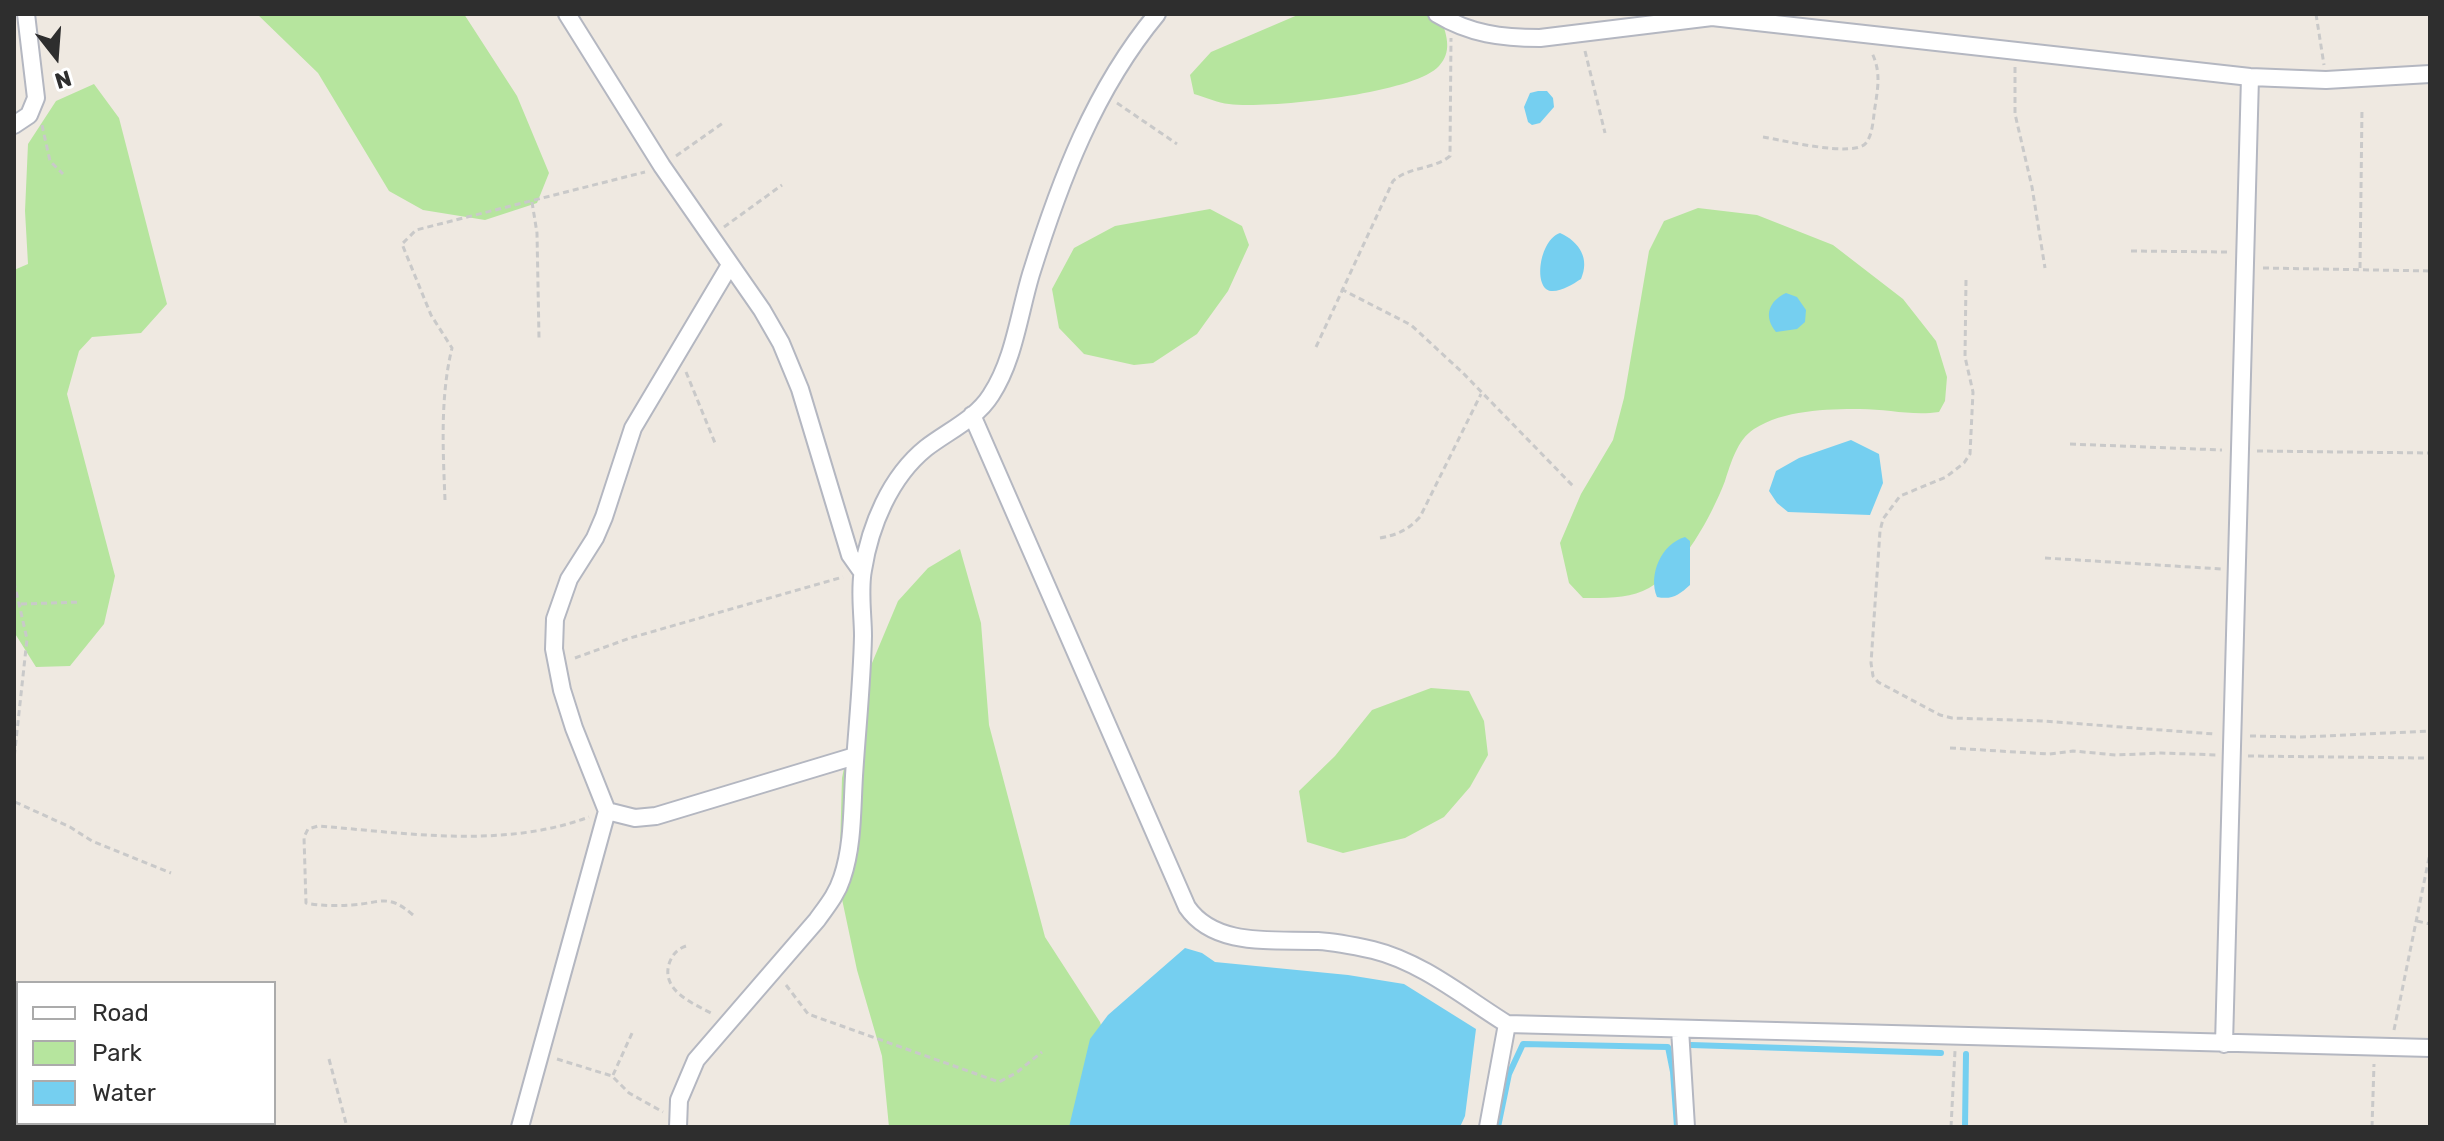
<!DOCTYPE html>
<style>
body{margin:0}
#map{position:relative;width:2444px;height:1141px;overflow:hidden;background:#efe9e1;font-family:Rubik,sans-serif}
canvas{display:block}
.frame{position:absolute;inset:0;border:16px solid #2e2e2e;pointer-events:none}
.legend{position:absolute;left:16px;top:981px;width:260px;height:144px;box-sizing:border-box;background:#fff;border:2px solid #ababab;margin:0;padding:10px 14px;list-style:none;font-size:24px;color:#2e2e2e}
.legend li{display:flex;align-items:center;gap:16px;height:40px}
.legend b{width:40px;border:2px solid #ababab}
.north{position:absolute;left:16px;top:16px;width:80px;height:80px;-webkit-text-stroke:6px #fff;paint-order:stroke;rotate:163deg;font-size:22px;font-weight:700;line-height:32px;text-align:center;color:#2e2e2e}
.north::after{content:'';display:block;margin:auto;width:28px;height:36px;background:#2e2e2e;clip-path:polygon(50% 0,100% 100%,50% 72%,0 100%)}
</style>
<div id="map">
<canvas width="2444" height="1141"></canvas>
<div class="frame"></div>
<ul class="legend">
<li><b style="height:10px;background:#fff"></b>Road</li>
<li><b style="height:22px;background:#b6e59e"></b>Park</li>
<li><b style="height:22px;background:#75cff0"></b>Water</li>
</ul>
<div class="north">N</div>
</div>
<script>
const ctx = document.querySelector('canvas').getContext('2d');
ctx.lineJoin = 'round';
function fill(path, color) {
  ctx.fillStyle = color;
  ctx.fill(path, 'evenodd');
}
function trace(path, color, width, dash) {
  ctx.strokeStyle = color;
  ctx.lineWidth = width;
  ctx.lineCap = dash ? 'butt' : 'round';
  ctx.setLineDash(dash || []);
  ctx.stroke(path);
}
fill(new Path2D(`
 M257,14H464L517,96L549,173L537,203L485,220L423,210L389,191L318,73Z
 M1300,14H1429L1442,21C1447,37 1452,52 1439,66C1414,94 1267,109 1229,104C1218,103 1205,97 1194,94L1190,75L1211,52Z
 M94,84L119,118L167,304L141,333L92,337L79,351L67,394L115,576L104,624L70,666L36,667L14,632V270L28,264L25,211L28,144L56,101Z
 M1698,208L1757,215L1833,245L1903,299L1936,341L1947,377L1945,401L1939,412C1912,416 1887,409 1860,409C1826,409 1784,410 1754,429C1737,440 1731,463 1725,481C1711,517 1683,569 1649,588C1630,599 1604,598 1583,598L1569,583L1560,543L1581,494L1613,440L1624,398L1649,251L1664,221Z
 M1210,209L1242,226L1249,245L1228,291L1197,334L1153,363L1134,365L1084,354L1059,328L1052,289L1074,248L1115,226Z
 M960,549L981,623L989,725L1045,937L1100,1022L1121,1088L1111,1127H889L882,1056L857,970L839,885L842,778L859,694L898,601L928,568Z
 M1431,688L1469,691L1484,721L1488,755L1470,787L1444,817L1405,838L1343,853L1307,842L1299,791L1335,756L1372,710Z`), '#b6e59e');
fill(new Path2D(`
 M1538,91H1547L1553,98L1554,107L1540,123L1532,125L1528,122L1524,107L1530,93Z
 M1560,233C1580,242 1590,259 1581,279C1573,284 1561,292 1551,291C1533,289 1539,240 1560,233Z
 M1786,293L1797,297L1806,310L1805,322L1797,329L1776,332C1763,316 1769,301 1786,293Z
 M1851,440L1879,454L1883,483L1870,515L1788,512L1777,503L1769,491L1776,471L1799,458Z
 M1685,537L1690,541V585C1679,595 1672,600 1657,597C1648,575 1661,544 1685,537Z
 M1185,948L1202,953L1215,962L1348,975L1404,984L1476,1029L1465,1116L1460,1127H1069L1090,1039L1108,1015Z`), '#75cff0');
trace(new Path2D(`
 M1691,1045L1941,1053
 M1498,1127L1509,1074L1523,1044L1668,1047L1673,1072L1677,1127
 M1965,1127L1966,1054`), '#75cff0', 6);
const minor = new Path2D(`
 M567,14L662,166L762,310L781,343L800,389L850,555L862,572
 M1437,14C1470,34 1502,38 1540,38L1712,17L2250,77L2326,80L2430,74
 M14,125L29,115L36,98L26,14
 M972,415L1187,907C1215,948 1275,939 1318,941C1336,942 1355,946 1373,950C1422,962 1465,998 1507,1024L2430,1048
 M607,811L635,818L656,816L855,756
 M1680,1029L1686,1127
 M2224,1044L2250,77
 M520,1127L607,811L574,728L562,690L554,649L555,619L569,579L595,538L604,517L633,428L730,265
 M678,1127L679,1100L696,1060L817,920C827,906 837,894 842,878C853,846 852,809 854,776C857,729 862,683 863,636C863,615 859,591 863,570C870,526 890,477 926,448C948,431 976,419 991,395C1014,360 1019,314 1031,274C1060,181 1094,90 1157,14
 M1488,1127L1507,1024`);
const tertiary = new Path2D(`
 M14,1019L18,1023
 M210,1123L216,1127`);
trace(minor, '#b4b7c1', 20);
trace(tertiary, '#b4b7c1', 24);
trace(new Path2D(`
 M2316,14L2324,65
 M1585,51L1605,133
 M2015,67V114L2032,187L2045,268
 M1117,103L1177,144
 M42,125L50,161L63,174
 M1763,137C1782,140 1854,158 1866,143C1873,134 1873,119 1875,107C1878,87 1881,72 1872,53
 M676,156L723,123
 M532,202L537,233L539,338
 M724,227L782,185
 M2131,251L2227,252
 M2263,268L2430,271
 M2360,268L2362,108
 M1966,280L1965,357L1973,392L1970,454L1964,463L1946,477L1900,496L1883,519L1880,531L1871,663L1873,676L1878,682L1940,715L1952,718L2042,721L2214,734
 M1341,289L1411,325L1463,373L1574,487
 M1316,347L1393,181C1410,166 1433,170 1450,156L1451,38
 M686,372L715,443
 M2070,444L2222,450
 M2257,451L2430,453
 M445,500C443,450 440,397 452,348L431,315L402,244L416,230L645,172
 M1380,538C1397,535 1408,530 1420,517L1481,394
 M2045,558L2221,569
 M14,582L27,639L14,759
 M21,604L81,602
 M575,658L630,638L843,577
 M2250,736L2302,737L2430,731
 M1950,748L2049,754L2073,751L2116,755L2161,753L2217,755
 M2248,756L2424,758
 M15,802L70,827L92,841L171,873
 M413,915C388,893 381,903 352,905C337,906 320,906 306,903L304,837L308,829L318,826C407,833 503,849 589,817
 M2417,921L2430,924
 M686,946C677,949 672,955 669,964C661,991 694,1004 713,1014
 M786,985L808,1014L999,1082L1016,1073L1042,1052
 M2394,1030L2430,853
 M329,1059L347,1127
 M557,1059L612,1076L629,1093L663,1112
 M613,1075L633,1031
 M83,1127L84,1123
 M1951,1127L1955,1051
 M2372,1127L2374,1064`), '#c9c9c9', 3, [6, 4]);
trace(minor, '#fff', 16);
trace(tertiary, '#fff', 20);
</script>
